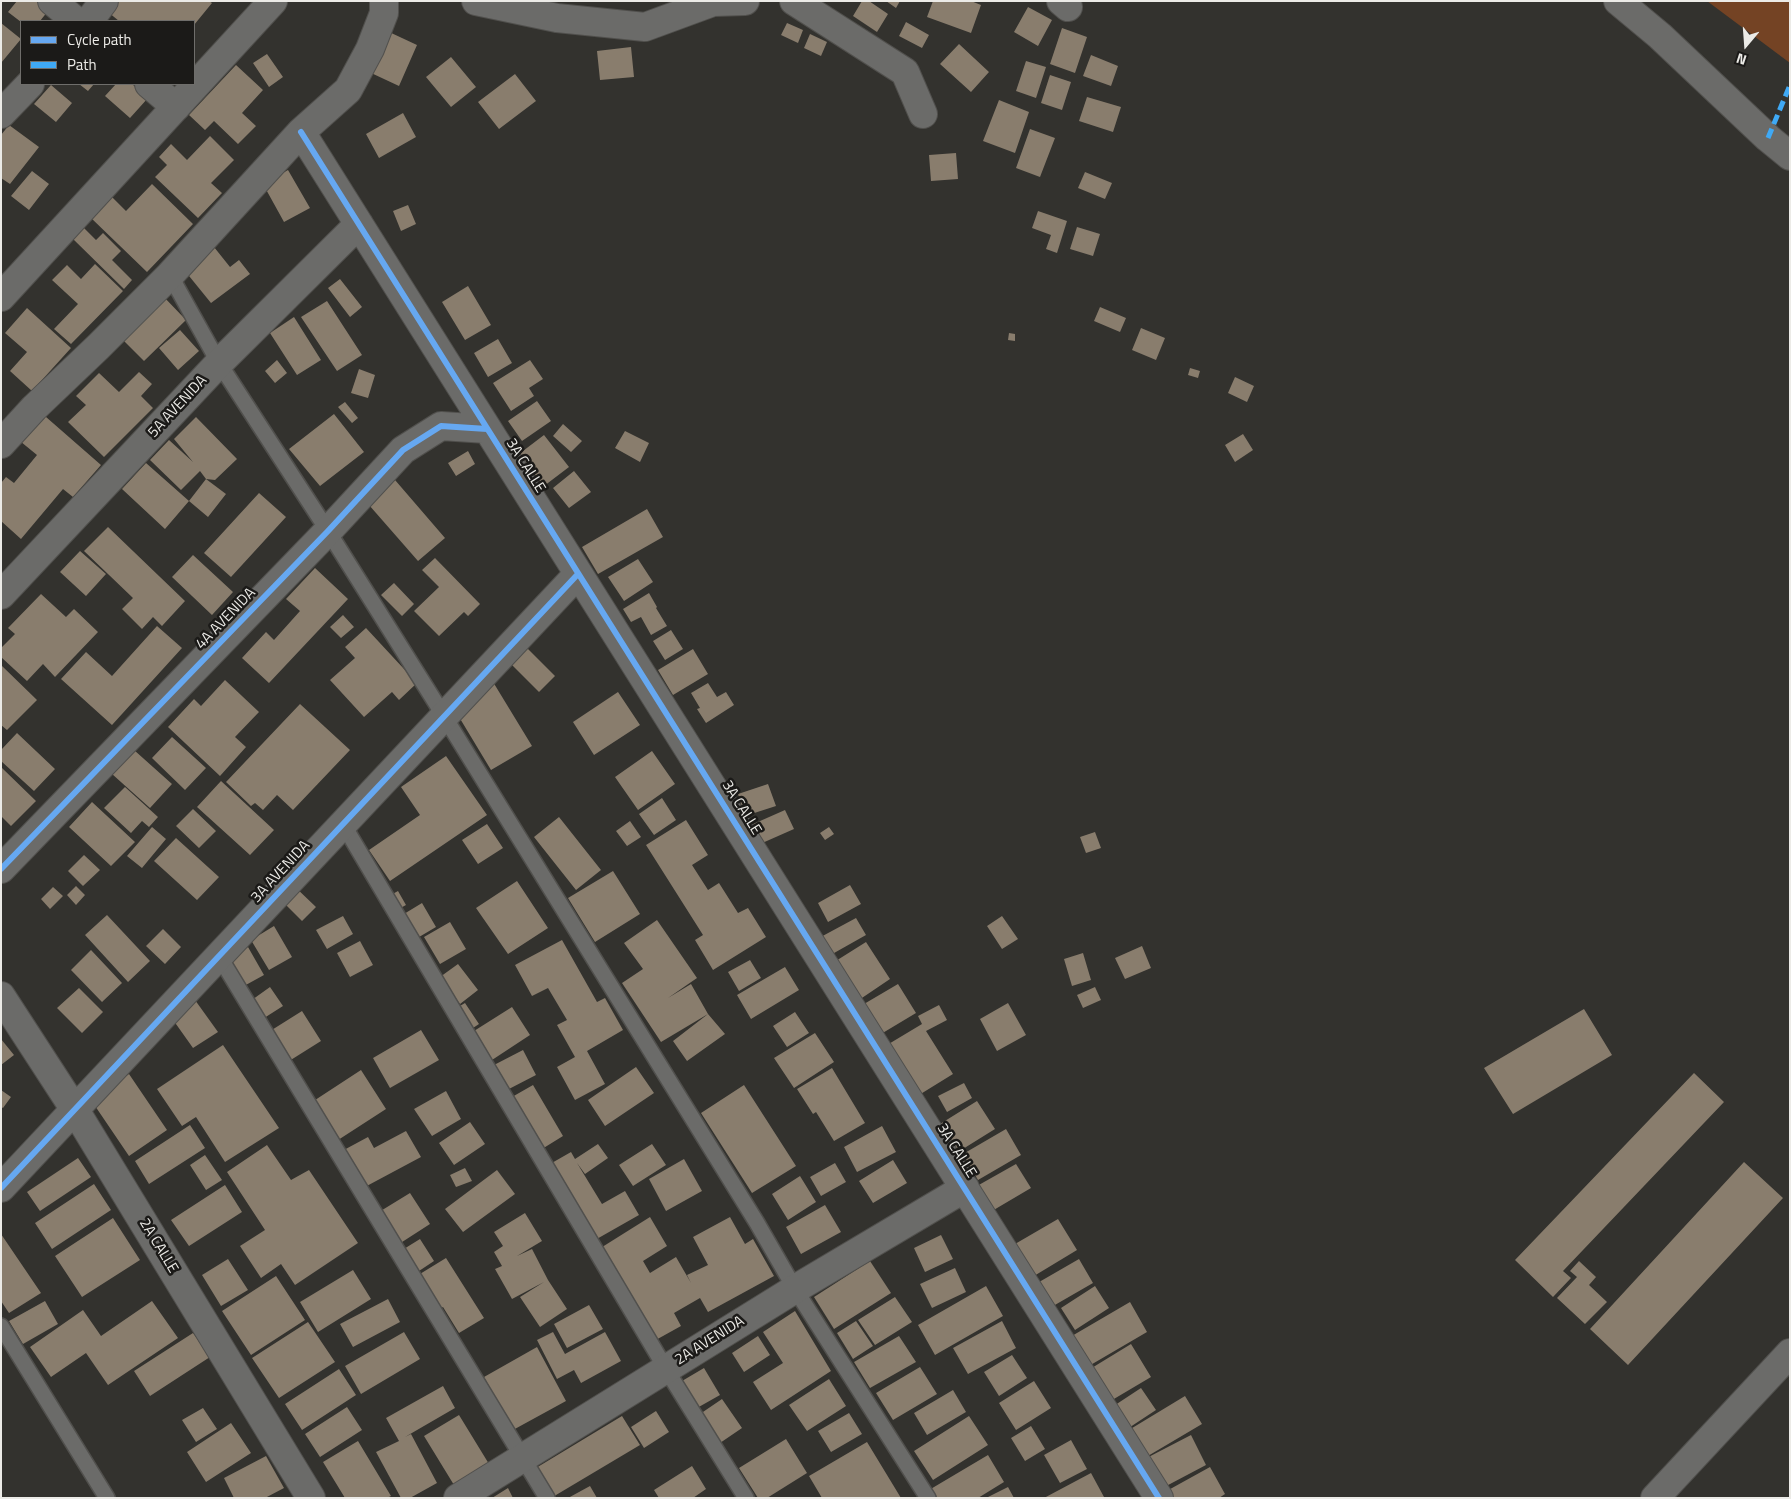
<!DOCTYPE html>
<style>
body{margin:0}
#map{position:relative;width:1791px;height:1499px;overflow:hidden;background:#33322e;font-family:"Titillium Web",sans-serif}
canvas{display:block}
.frame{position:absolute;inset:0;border:2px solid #ecebe7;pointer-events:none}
.legend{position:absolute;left:20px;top:20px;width:175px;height:65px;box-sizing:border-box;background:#1b1a18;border:1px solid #6f6e6b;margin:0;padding:6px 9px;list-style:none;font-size:15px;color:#ecebe7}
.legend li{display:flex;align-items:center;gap:10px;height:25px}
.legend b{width:25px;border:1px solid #6f6e6b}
.north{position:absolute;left:1721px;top:20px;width:50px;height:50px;-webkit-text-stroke:4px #1b1a18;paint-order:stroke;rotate:198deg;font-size:14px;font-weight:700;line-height:20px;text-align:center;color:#ecebe7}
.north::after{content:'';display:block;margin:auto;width:18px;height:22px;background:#ecebe7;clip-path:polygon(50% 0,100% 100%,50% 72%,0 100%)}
</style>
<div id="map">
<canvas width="1791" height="1499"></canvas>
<div class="frame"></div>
<ul class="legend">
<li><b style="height:6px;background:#66a8f1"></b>Cycle path</li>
<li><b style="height:6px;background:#3fa9f5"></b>Path</li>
</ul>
<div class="north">N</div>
</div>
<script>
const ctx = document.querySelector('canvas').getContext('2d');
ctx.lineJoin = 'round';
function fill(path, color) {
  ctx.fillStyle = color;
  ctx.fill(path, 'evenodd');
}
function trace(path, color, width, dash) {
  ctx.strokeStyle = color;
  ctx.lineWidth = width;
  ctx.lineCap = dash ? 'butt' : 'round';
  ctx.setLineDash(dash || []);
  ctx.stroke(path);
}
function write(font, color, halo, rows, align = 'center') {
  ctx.font = font + ' "Titillium Web",sans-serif';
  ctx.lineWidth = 5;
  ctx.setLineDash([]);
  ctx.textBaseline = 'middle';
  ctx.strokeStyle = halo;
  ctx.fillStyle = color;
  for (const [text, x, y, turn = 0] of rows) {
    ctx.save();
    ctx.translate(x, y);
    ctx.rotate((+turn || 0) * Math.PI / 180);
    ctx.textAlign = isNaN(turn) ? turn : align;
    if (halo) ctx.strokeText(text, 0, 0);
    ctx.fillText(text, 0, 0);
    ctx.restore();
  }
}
fill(new Path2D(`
 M1707,1H1790V63Z`), '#744324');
fill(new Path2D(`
 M17,1H36L48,11L40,21L21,22L8,12Z
 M108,1H209L212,3L194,25V21H119L103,8Z
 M862,1H869L888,14L877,32L853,16Z
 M886,1H900L896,8Z
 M933,1H971L981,5L971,33L927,17Z
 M1028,7L1052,20L1038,46L1014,32Z
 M906,22L929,35L922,48L899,36Z
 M1,23L21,39L1,63Z
 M787,23L803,30L798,43L781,35Z
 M1062,28L1087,37L1075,73L1050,64Z
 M387,31L417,45L399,86L369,72Z
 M810,34L827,42L821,56L804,48Z
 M959,44L989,72L971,92L940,64Z
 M631,47L634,77L600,80L597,51Z
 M267,54L283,77L269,87L253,63Z
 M1091,55L1118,66L1111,86L1083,76Z
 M451,57L476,87L451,107L426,77Z
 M1026,61L1046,67L1036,98L1016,91Z
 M236,65L263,90L242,113L256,126L238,144L214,121L205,130L189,115Z
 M515,74L536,101L499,129L478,102Z
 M1050,75L1071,82L1062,110L1041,103Z
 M79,84H94L88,91Z
 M116,84H132L148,98L130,118L105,96Z
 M51,85L72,103L56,122L34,104Z
 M1087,97L1121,107L1113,132L1079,121Z
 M999,100L1029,112L1015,153L983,141Z
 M403,113L416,137L379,158L366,134Z
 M9,125L39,147L10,184L1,178V135Z
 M1030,129L1055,138L1040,177L1016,168Z
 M210,136L234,160L211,183L222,193L198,218L155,177L167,165L159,157L171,144L187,160Z
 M956,153L958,179L931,181L929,155Z
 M288,170L310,208L284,222L263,184Z
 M32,171L49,184L29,210L11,196Z
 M1085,172L1112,183L1105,199L1078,188Z
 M152,184L193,224L147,272L90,217L111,196L126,211Z
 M408,205L416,224L401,231L393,211Z
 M1038,211L1067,221L1057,253L1046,249L1051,235L1032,228Z
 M1077,227L1100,234L1093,256L1070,249Z
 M84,228L96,240L103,233L121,251L112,260L132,280L124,289L73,239Z
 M214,247L230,267L239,260L250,274L211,303L185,271Z
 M95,264L123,291L71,344L54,329L78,304L52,280L67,265L81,279Z
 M340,279L362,307L350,317L328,288Z
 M468,286L491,325L465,340L442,302Z
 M162,295L186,320L144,361L120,337Z
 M327,301L362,355L337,371L301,317Z
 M1100,307L1126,318L1120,332L1094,321Z
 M27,308L71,348L32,391L10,371L27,352L5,333Z
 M294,317L321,360L297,375L270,333Z
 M1141,328L1165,338L1156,360L1132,350Z
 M180,330L199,351L178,370L159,348Z
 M1009,333L1015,334V341L1008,340Z
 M498,339L512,363L488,377L474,353Z
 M277,360L287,373L275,383L265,371Z
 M530,360L543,379L529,388L534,396L511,411L493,383Z
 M1190,368L1200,371L1198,378L1188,375Z
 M359,369L375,375L368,398L351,393Z
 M139,372L152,384L141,396L153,408L104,457L68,422L86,405L76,396L99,373L119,392Z
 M1235,377L1254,386L1247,402L1228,393Z
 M537,401L551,421L522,441L508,421Z
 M345,402L358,418L352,423L338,407Z
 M38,410L101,465L73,497L63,489L21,539L1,521V483L6,477L14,483L37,455L15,437Z
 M334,414L364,452L320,486L289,449Z
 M196,417L237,459L215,480L206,479L200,471L181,490L150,460L169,440L193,462L174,439Z
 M563,424L582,441L571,452L553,436Z
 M625,431L649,443L640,462L615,448Z
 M1243,434L1253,450L1235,462L1225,445Z
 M544,435L569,467L544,486L519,454Z
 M468,451L475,464L456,476L448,463Z
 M146,463L189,501L165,529L122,489Z
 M574,471L591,492L569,508L553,488Z
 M389,473L445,538L418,561L362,497Z
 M206,479L226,494L208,517L189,501Z
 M259,493L286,517L231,577L204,553Z
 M647,509L663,537L598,574L582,547Z
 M108,527L185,601L162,626L153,617L142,629L122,609L133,598L84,551Z
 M80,551L106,574L86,596L60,572Z
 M193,555L233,592L212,615L172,577Z
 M435,558L480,604L468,616L464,612L439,636L414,611L439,587L422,570Z
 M638,559L653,582L624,601L608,577Z
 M315,568L348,599L269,683L242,658L266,632L274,640L300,611L286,599Z
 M394,583L414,604L402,616L381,595Z
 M649,593L657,607L656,608L667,626L651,635L641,617L631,622L623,609Z
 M41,594L66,617L74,609L98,632L55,677L43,664L27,681L1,657V648L15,634L8,628Z
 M343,615L354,627L341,638L330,627Z
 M157,626L182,648L112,725L61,679L86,652L112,676Z
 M366,628L417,683L399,700L392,692L364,717L330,680L355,658L345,647Z
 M671,630L683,649L665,660L653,641Z
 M519,640L555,676L539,692L503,656Z
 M693,649L708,674L673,695L658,670Z
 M1,665L37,700L7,730L1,725Z
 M490,677L532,746L491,770L450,702Z
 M225,680L259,712L235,737L246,747L220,776L168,727L194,699L201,706Z
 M708,683L717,697L726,692L734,705L706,723L697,709L700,708L691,693Z
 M618,692L640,725L594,755L573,722Z
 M300,704L350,750L293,810L277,795L263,810L255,803L251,806L226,782Z
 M17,733L55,769L34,791L1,761V750Z
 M172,737L206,768L185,790L152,758Z
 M134,750L172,784L150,808L112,774Z
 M652,751L675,784L638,810L615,777Z
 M446,756L487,815L390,881L369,850L420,815L401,787Z
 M1,767L36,801L11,826L1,816Z
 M221,781L274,830L250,855L197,807Z
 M768,784L776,806L745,816L738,794Z
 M125,787L158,817L149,827L142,821L131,833L104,808Z
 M662,798L676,820L654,835L639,814Z
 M92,802L135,842L111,866L69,827Z
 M193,809L216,831L199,848L176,826Z
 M785,810L794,829L760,844L751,825Z
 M559,817L601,870L576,890L534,837Z
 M686,820L708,855L692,865L708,890L719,883L738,913L748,908L766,937L713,970L695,940L703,935L646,845Z
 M630,821L641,837L627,846L616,831Z
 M487,824L503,848L478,864L462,840Z
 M152,827L166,839L142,868L127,856Z
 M829,827L834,834L825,840L820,833Z
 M1095,832L1101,848L1086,853L1080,837Z
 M176,838L219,877L197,900L154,861Z
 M84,855L100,870L83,886L68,871Z
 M613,871L640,914L595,942L568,898Z
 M517,881L548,928L508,954L476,908Z
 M293,885L316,907L302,921L279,898Z
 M850,885L861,904L828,922L818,903Z
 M76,886L85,895L76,905L67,895Z
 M53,887L63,896L50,909L41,899Z
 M398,891L406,905L395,911L387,897Z
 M422,903L436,927L414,940L399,917Z
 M107,915L150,961L128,982L85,935Z
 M343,916L353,934L327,949L316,930Z
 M1002,916L1018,939L1002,949L987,926Z
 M856,918L866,935L827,957L817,939Z
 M657,920L697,978L668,998L691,984L708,1014L661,1042L622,983L643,969L624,943Z
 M450,922L466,949L440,964L424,937Z
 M274,926L292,957L269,970L251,940Z
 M163,929L181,947L165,964L146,946Z
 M562,940L597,1002L605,998L623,1030L587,1051L605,1084L575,1100L557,1067L575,1057L557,1025L567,1020L548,988L532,996L515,965Z
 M360,941L373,965L350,977L337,953Z
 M866,942L890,979L856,1002L831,964Z
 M1142,946L1151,968L1125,979L1115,958Z
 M248,947L264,975L244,986L229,958Z
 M91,950L122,983L102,1002L71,970Z
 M1083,953L1091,980L1072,986L1064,959Z
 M750,960L761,978L739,991L728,972Z
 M458,964L478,990L460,1004L440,977Z
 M785,967L799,990L751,1019L737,995Z
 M898,984L916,1013L881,1034L864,1004Z
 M270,987L283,1006L261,1020L249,1002Z
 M1095,987L1101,1000L1083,1008L1077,995Z
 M79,988L103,1012L82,1033L57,1008Z
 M195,1000L218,1032L193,1048L171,1017Z
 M465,1003L479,1024L467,1032L453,1010Z
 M1008,1003L1026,1035L997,1051L980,1019Z
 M939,1005L947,1020L926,1031L953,1074L919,1095L887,1045L922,1024L918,1016Z
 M512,1007L530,1035L492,1060L474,1031Z
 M1584,1009L1612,1055L1513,1114L1484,1068Z
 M302,1011L321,1041L286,1063L267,1033Z
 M795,1012L809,1033L787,1047L773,1026Z
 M708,1014L725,1034L687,1061L673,1041Z
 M421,1030L439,1060L390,1088L373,1058Z
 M815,1033L834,1062L794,1088L774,1058Z
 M1,1039L14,1055L1,1065Z
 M223,1045L279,1128L225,1162L196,1117L182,1126L157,1089Z
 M523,1050L536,1075L507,1090L494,1065Z
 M636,1067L654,1093L605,1126L588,1100Z
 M832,1068L865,1123L834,1141L816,1112L813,1114L797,1089Z
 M361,1070L386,1109L335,1142L309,1104Z
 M1694,1073L1724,1102L1563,1271L1571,1278L1553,1297L1515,1260Z
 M129,1074L167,1130L129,1156L91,1100Z
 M964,1083L972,1098L947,1112L938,1096Z
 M533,1085L563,1136L542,1149L512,1097Z
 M744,1085L796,1166L752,1193L701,1113Z
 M1,1090L11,1097L3,1108L1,1107Z
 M446,1091L461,1119L432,1136L414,1109Z
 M977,1101L995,1129L950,1157L932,1129Z
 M470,1122L485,1144L454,1165L439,1143Z
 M190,1125L205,1148L149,1184L135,1161Z
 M882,1126L896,1152L857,1172L844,1147Z
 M1006,1129L1021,1155L978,1180L963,1154Z
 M406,1131L421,1157L363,1188L342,1151L368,1137L374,1148Z
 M598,1144L608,1158L585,1174L577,1163L602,1204L625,1191L639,1215L595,1240L550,1164L571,1152L575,1159Z
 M652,1144L666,1165L633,1186L619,1165Z
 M267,1145L291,1180L309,1170L358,1243L295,1285L281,1264L261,1278L240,1246L265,1230L227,1172Z
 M205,1155L222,1180L206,1190L190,1165Z
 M78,1158L91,1177L40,1211L27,1192Z
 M684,1159L702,1191L666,1211L649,1179Z
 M893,1160L907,1183L873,1203L859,1181Z
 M1744,1162L1783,1198L1628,1365L1590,1329Z
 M835,1163L846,1182L821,1196L810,1177Z
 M1016,1164L1031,1188L992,1211L977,1186Z
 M465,1168L472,1181L456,1187L450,1175Z
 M497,1170L515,1194L463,1232L445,1209Z
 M800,1176L816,1202L788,1220L772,1194Z
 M94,1184L111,1210L52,1249L35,1223Z
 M225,1185L242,1212L189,1246L171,1220Z
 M410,1193L430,1224L399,1244L379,1212Z
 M825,1205L841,1232L801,1254L786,1227Z
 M525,1213L542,1241L517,1256L532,1249L548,1280L567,1309L540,1327L520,1297L544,1282L512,1299L495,1269L502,1266L494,1252L503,1246L494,1232Z
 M650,1217L667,1246L643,1261L650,1273L676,1257L691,1283L687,1275L708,1265L693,1237L730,1217L745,1244L753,1239L774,1276L708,1312L700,1298L674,1313L681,1326L654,1341L599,1249Z
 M113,1218L140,1260L82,1297L55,1256Z
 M1058,1219L1077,1250L1034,1276L1015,1244Z
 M1,1234L41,1293L9,1313L1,1301Z
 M941,1235L953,1259L925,1272L914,1248Z
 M420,1239L434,1261L413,1275L399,1252Z
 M446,1258L484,1318L459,1333L443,1307L436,1311L415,1277Z
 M228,1259L248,1290L221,1306L202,1275Z
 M1079,1259L1093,1283L1041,1313L1027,1289Z
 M870,1261L891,1293L834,1329L814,1297Z
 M1579,1261L1596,1277L1589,1285L1607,1302L1585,1324L1557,1298L1577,1277L1570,1271Z
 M955,1268L966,1292L932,1308L920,1284Z
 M353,1270L371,1299L318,1332L300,1302Z
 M276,1276L305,1320L251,1355L222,1311Z
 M986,1286L1003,1316L935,1355L918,1325Z
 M1095,1286L1109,1308L1075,1330L1061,1308Z
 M895,1297L912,1322L875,1345L858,1320Z
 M388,1299L400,1322L353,1347L340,1324Z
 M45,1301L58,1324L23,1344L9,1321Z
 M152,1301L178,1338L108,1385L86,1353L51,1377L30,1347L83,1310L101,1336Z
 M1130,1302L1147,1332L1082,1370L1065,1340Z
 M589,1305L603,1329L567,1348L554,1324Z
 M795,1311L831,1371L771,1410L753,1382L783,1363L763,1332Z
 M856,1321L873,1346L853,1359L837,1333Z
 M1002,1321L1016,1348L968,1374L953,1348Z
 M308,1322L335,1362L279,1398L252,1358Z
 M404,1332L420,1359L361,1394L345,1366Z
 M553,1332L565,1354L605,1332L621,1361L581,1383L574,1370L557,1379L537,1340Z
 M193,1333L210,1357L150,1396L134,1371Z
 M758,1336L770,1355L744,1372L732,1353Z
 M899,1336L916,1362L870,1388L854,1362Z
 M1131,1344L1151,1377L1097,1409L1077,1377Z
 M537,1347L566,1401L513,1430L484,1377Z
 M1012,1355L1027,1378L999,1396L984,1372Z
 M920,1367L937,1394L893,1420L876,1393Z
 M704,1368L720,1395L697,1408L682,1381Z
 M339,1369L356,1395L302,1430L285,1404Z
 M829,1379L846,1406L807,1431L789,1405Z
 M1034,1381L1051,1408L1016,1430L999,1403Z
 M443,1386L455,1408L405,1437L411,1434L437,1483L410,1498H401L376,1452L399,1441L386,1418Z
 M1141,1388L1156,1410L1118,1435L1103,1413Z
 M953,1390L966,1412L927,1435L914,1413Z
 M1185,1396L1202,1424L1131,1466L1114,1439Z
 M722,1399L742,1428L720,1443L700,1414Z
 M347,1407L362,1430L320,1457L305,1434Z
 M203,1408L217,1429L196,1442L182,1420Z
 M656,1411L669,1432L644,1448L631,1427Z
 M849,1413L862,1434L831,1452L818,1431Z
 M459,1415L489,1464L454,1485L424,1436Z
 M622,1416L640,1445L551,1498L531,1471Z
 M969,1416L988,1445L933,1480L914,1451Z
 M231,1423L251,1453L206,1482L187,1452Z
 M1031,1426L1045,1449L1025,1461L1011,1438Z
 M1191,1435L1206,1465L1153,1493L1137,1463Z
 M786,1439L807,1473L767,1498H758L739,1468Z
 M1071,1440L1087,1469L1060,1483L1044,1455Z
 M358,1441L391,1496L387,1498H345L323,1462Z
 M867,1442L901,1498H822L809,1476Z
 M988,1455L1004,1482L978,1498H934L929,1490Z
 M266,1456L284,1488L265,1498H234L224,1478Z
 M692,1466L706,1489L693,1498H659L654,1490Z
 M1210,1467L1225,1494L1219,1498H1165L1163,1493Z
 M1091,1473L1104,1497L1102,1498H1044Z
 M590,1486L597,1498H568Z
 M1008,1487L1014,1498H986Z
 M508,1488L513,1498H492Z`), '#897d6d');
const lane = new Path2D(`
 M170,275L219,363L328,531L444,716L757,1223L795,1289L928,1498
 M343,824L666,1369L746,1498
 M219,956L547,1498
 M1,1326L107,1498`);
const street = new Path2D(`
 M52,1L76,21
 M476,1L557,18L645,27L713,2L745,1
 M794,1L905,72L923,114
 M1061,1L1068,7
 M89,21L104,1
 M149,84L176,107
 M1,114L30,84
 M301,132L1159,1498
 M1,297L273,1
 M1,444L34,408L98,347L170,275L301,132L348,90L370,49L384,13V1
 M1,595L219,363L359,224
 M1,869L328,531L403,450L441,426L487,429
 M1,996L75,1110L311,1498
 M1,1188L578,574
 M458,1498L795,1289L965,1188`);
const secondary = new Path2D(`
 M1618,1L1660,36L1768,138L1790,156
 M1655,1498L1790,1353`);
trace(lane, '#51504d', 18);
trace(street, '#51504d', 30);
trace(secondary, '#51504d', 30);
trace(lane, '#6b6b69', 15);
trace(street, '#6b6b69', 28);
trace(secondary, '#6b6b69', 28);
trace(new Path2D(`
 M1768,138L1790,85`), '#3fa9f5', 5, [10, 5]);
trace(new Path2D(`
 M301,132L1159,1498
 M1,869L328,531L403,450L441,426L487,429
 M1,1188L578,574`), '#66a8f1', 6);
write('15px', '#ecebe7', '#1b1a18', [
 ["5A AVENIDA",178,407,-47],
 ["3A CALLE",525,466,58],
 ["4A AVENIDA",226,619,-46],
 ["3A CALLE",741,808,58],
 ["3A AVENIDA",281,872,-47],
 ["3A CALLE",956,1151,58],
 ["2A CALLE",158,1246,59],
 ["2A AVENIDA",710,1341,-32]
]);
</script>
